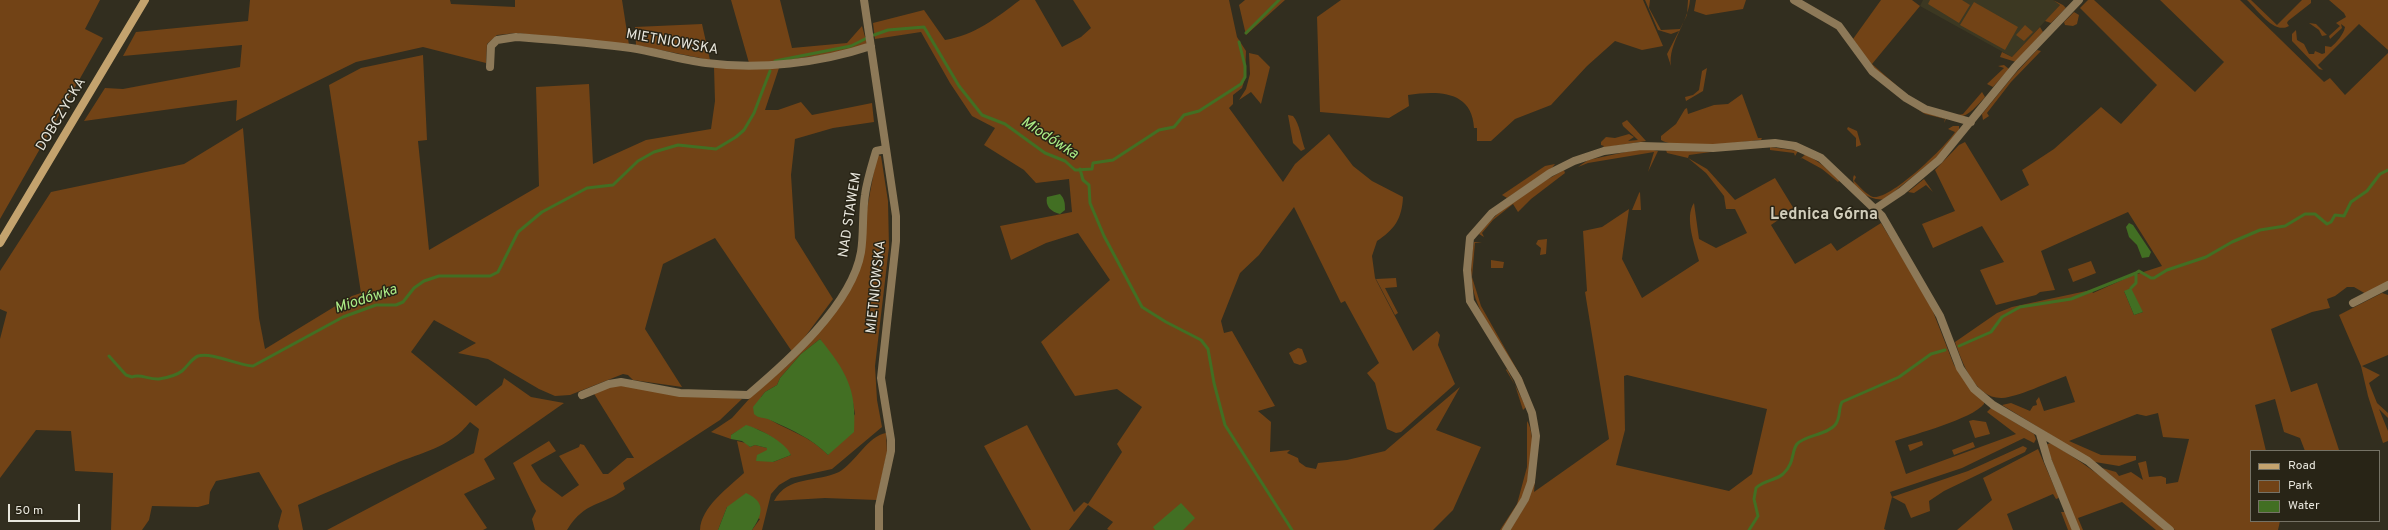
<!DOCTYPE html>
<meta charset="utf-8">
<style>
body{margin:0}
#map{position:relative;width:2388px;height:530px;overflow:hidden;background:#322e1f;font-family:Overpass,sans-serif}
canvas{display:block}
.legend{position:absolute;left:2250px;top:450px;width:130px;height:72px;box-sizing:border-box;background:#282416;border:1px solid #757265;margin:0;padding:5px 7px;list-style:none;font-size:12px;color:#e8e6dc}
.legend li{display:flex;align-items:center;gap:8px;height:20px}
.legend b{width:20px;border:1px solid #757265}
.scale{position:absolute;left:8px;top:504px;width:72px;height:18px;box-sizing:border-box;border:2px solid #e8e6dc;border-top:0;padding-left:5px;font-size:12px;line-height:14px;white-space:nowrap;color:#e8e6dc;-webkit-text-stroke:3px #282416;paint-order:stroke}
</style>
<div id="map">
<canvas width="2388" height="530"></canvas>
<ul class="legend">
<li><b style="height:5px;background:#c4a36e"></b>Road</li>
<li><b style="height:11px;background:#724316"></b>Park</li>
<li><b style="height:11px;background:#426f23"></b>Water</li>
</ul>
<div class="scale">50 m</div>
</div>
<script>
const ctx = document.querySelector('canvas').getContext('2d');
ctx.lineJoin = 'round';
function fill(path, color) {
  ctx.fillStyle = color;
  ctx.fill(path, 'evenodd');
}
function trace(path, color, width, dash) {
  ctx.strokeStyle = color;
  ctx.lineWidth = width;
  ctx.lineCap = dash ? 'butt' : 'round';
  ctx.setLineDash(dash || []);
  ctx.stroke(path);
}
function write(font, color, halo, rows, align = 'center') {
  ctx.font = font + ' Overpass,sans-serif';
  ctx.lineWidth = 3;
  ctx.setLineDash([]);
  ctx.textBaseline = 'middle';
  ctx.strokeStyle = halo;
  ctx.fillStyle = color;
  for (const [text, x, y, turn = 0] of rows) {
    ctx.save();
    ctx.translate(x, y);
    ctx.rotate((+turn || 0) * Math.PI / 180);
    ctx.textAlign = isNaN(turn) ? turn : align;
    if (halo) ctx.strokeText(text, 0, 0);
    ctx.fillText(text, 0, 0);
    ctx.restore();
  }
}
fill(new Path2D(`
 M1923,0H2053L2060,5L2012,57L1920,6Z`), '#3c3822');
fill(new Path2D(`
 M0,0H100L85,29L103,38L0,219Z
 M250,0H450L451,4L515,7V0H622L629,45L516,33L497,35L487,44L486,63L423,47L356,62L236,121L237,100L84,121L105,88L123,89L240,67L242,45L123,56L136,32L248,21Z
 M731,0H780L792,48L847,43L862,26L867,44L856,50L761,64L749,63Z
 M1020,0H1035L1062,47L1081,37L1091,28L1073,0H1229L1237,37L1246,51L1245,78L1242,88L1233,95V104L1229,108L1283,182L1295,164L1329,134L1353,166L1372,181L1403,197C1402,219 1394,230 1377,241L1372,256L1375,278L1413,351L1437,331L1440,335L1438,345L1455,384L1401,432L1396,433L1387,429L1375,383L1367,373L1379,363L1345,301L1341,303L1294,207L1259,255L1240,273L1221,321L1224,333L1232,331L1275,406L1258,411L1271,422L1270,452L1290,450L1287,453L1298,458L1299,462L1306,467L1316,469L1318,463L1347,460L1385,451L1460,387L1436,430L1481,447L1453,510L1433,530H1109L1107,529L1113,522L1088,505L1069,530H1031L984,446L1027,425L1074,512L1084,502L1088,504L1122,452L1117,444L1142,407L1117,389L1075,396L1041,342L1110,280L1078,233L1046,243L1011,260L1000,226L1072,212L1069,179L1036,183L1024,170L984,145L995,128L972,116L950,83L921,32L875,39L873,23L924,10L945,40C975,35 996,18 1020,0Z
 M1245,0H1285L1246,35L1239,5Z
 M1341,0H1643L1663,46L1642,50L1615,41L1587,66L1551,105L1515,119L1491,141H1477V128H1474C1472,90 1437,91 1408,95L1409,106L1389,118L1320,112L1317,17Z
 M1645,0H1650L1649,8L1661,30L1680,29L1687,15L1688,0H1690C1688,23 1668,43 1671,66L1667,54L1679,31L1671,34L1658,30Z
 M1696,0H1746L1743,9L1706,15L1694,11Z
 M1881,0H1912L1920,6L1872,64L1896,85H1893L1874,70L1853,39Z
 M1930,0H1962L1970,5L1959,23L1928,4Z
 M2053,0L2063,5L2066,8L2051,23L2045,21L2060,5Z
 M2088,0H2094L2195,92L2224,62L2160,0H2240L2322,80L2324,82L2330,78L2345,95L2388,53V283L2366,294L2354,287H2347L2335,296L2327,299L2330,308L2312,312L2271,329L2291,392L2317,383L2339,450L2305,451L2300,438L2284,432L2275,399L2255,405L2266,451H2251V521H2280L2278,530H2175L2102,468L2116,472L2119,476L2131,472L2143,480L2138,463L2146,461L2149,477L2161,476L2166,478V484L2178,482L2189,439L2163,437L2158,413L2146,416L2137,414L2069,441L2101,455L2136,456V460L2119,466L2095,462L2002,405L2011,403L2030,411L2033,406L2037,405L2036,401L2039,397L2044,411L2075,402L2066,376C2049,382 2018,397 2002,398C1975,399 1962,362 1955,342L1997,313L2012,307L2091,290L2093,293L2131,276L2162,266L2128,212L2041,251L2055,290L2040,292L2036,295L1996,305L1980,270L2004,262L1982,226L1933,248L1922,224L1955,211L1935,170L1959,145L1965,142L2001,201L2029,185L2022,170L2054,149L2101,107L2121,124L2157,85L2080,8ZM2124,291L2143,312L2134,315Z
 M2247,0H2251L2277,25L2302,0H2311V3L2288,21L2287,23L2289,26C2274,35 2257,9 2247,0Z
 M2329,0H2388V50L2359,24L2318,65L2323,70L2319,69L2292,41V34L2296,30L2297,40L2304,44L2309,54H2314L2315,51L2322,54L2325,53V46L2331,47C2336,43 2344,34 2345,27L2341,24L2342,28L2330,39L2329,36L2340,26L2336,23L2346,17L2344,13Z
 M1974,2L2018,27L2005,50L1960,25Z
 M2074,12L2079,15L2077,24L2073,26L2065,25L2064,22Z
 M2309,23L2316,24L2327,35L2322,36L2319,30Z
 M702,24L710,60L636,45L635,27Z
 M2025,25L2033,32L2024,41L2016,35Z
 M2040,27L2043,32L2016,62L2000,57L2002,52L2012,57Z
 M2037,50L2041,51L2011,82L1987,113L1989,116L1983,120L1982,114L2013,76Z
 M1249,53L1258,55L1270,67L1261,104L1251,92L1239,100L1246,89L1250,74Z
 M423,55L427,140L418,141L429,250L539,186L536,87L589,84L593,164L646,140L711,129L715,101L714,67L779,68L765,110H778L801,102L812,115L872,103L874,122L833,128L795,139L791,175L795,238L833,299L793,353L715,238L663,264L645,329L682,387L633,380L628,375L623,374L570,395L555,396L539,389L488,359L458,353L476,343L434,320L411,352L476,406L502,385L504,378L531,397L564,403L484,459L495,479L464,494L487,528L483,530H327L474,453L479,429L470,422C450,448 422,452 394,464C362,477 330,491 298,505L303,530H279L278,526L282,511L259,472L216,481L210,492L209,504L198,507L152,506L149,520L142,530H111L113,473L75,471L71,431L36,430L0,478V339L7,312L0,309V271L51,192L184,164L243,128L259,318L265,349L352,296L361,293L329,85L361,68Z
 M2004,65L2009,69L1993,87L1987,84L2004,68L1998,66Z
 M1707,68L1703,91L1686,101L1685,97L1693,95L1699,90L1702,71Z
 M1982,92L1985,97C1961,124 1962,118 1929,109L1958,115L1963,114Z
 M1892,93L1919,110L1946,119L1944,123L1945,119L1925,114Z
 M1742,94L1758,138H1762L1761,140C1738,142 1680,151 1661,140V136L1676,124L1685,109L1687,108L1688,114L1714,105L1728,104Z
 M1288,115L1293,116C1300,124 1301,139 1305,149L1301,151L1293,143Z
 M1627,120L1646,141L1602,148L1604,146L1601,145V142L1606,137L1615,138L1629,134L1634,137L1628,141L1638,140L1623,126L1622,123Z
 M1953,126H1959V130L1935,159L1885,199C1873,202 1848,189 1854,175L1856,177L1854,181C1859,186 1867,195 1873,197C1891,200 1946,146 1955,132L1948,129Z
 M1848,127L1857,131L1861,145L1856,147V138L1847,129Z
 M1770,147L1798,151L1795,156L1794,153L1770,150Z
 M1644,148L1658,151L1648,172L1654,152L1588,163L1578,167L1588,160Z
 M1666,150L1711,152L1689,155L1688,158L1707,169L1735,200L1775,178L1794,209L1771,225L1795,264L1831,243L1837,251L1881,223L1930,304L1954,365L1966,383L1984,401V404C1972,419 1915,434 1895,441L1906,474L2016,434L1987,412L1991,408L2034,434L2036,439L2034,443L2024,438L1962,468L1890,492L1892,497L1968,471L2023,446L2027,448L2025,452L1944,491L1929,501L1930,511L1911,518L1905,504L1892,497L1884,529L1886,530H1510L1528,501L1538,443L1534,492L1609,439L1585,292L1587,291L1583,231L1602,227L1629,209L1622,259L1642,298L1699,261C1695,246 1684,217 1694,203L1699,239L1716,248L1747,233L1735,209H1726L1724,196L1706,173L1688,158L1667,153ZM1627,375L1767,409L1752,474L1729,491L1616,465L1625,430L1624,376Z
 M1806,154L1821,164L1840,180L1838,182L1822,169L1802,158L1800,159Z
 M877,155L881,156L888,201L889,247L875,366L877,400L882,427L832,469L791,478L779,485L771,494L762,530H752L760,519L727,507L718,530H700C701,507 728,488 744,473L737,441L746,443L750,447L755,445L767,448L773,462L791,455C779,440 764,430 746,426L731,435V439L711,432L732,418L750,398L790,363L810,341L858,273L867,209ZM820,339L853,403L855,414L828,455C807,434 792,433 769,419L761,397L765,392L777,385L780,378L801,354Z
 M1555,164L1552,168L1507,198L1502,195L1545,166Z
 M1564,170L1565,173L1531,199L1518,212L1513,204L1493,220L1482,233L1484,237L1479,234C1500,206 1534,187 1564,170Z
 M1924,179L1933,192L1926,185L1914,193L1908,192Z
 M1640,192L1641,210H1632L1639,193Z
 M1547,239L1546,254L1540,255L1541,248L1536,244L1538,240Z
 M1474,242H1482L1475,243L1472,277L1481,306L1524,382C1515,372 1509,359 1502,348C1478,308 1465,291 1474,242Z
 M1491,260L1504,262L1503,268H1491Z
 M2091,261L2096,273L2073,282L2068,269Z
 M1396,278L1397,287L1385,288L1398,313L1395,315L1376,279Z
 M2382,293L2388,295V355L2362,366L2380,375L2369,383L2377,403L2388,413V418L2379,409L2388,431V441L2383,443L2368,396L2361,366L2339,315Z
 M1298,348L1302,349L1307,362L1300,365L1294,363L1289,353Z
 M1507,369L1526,407L1523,410L1515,385L1506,370Z
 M619,385L742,399L720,420L623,483L625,489C601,507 586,500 567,530H535L532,519L536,511L513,463L549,441L556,451L531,465L541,481L562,497L579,485L559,456L579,447L580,444L584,445L603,474H608L627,458H634L593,392Z
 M1973,420L1986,422L1990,434L1975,438L1969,421Z
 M1527,421C1537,436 1531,476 1524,493C1518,506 1510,518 1502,530H1500L1517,504L1527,467Z
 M886,433L887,452L877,500L825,498L774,501C788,475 816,483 839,472C854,464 869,435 886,433Z
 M1922,441L1923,445L1910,451L1908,445Z
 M1973,442L1975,447L1954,455L1952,450Z
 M2050,443C2093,467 2129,498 2166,530H2156L2122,502L2078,518L2083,530H2079L2046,445Z
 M2038,449L2059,498L2056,499L2053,494L2007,514L2013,530H1957L1992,500L1983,478Z
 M2061,512H2066L2074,530H2068Z`), '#724316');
fill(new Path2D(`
 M1060,194C1065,199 1065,204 1065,210L1060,214C1051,212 1045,206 1047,197Z
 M2129,223L2133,225L2151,252L2149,257L2142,258L2137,245L2129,237L2126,227Z
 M2131,288L2143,312L2134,315L2124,291Z
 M820,339C846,371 857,389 854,432L828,455C811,438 792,430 770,420C764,417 759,419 754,414L753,407L765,392L777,385L780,378L801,354Z
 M746,425C759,429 785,441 791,455L773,462L756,461L757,455L767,450V448L755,445L750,447L742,441L731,439V435Z
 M746,493C766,502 763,514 752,530H718L727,507Z
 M1181,503L1195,518L1183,530H1155L1153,527Z`), '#426f23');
trace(new Path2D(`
 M1246,33L1279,0
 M874,35L888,30L924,27L959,86L982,115L1005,124L1045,153L1065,161L1075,170L1092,169L1093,163L1113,160L1159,130L1174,127L1184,115L1199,111L1241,84L1245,77V66L1239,42
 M775,61L851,46L867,38
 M1080,169L1083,180L1089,185L1090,203L1104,236L1142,307L1166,322L1201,340L1208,349L1214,383L1225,425L1292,530
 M2131,288L2136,283V273L2139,271L2151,278H2154L2167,270L2206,257L2232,242L2260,230L2285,226L2305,214H2315L2327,224L2331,222L2335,215L2344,216L2351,202L2367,191L2380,174L2388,170
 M1959,346L1991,332L2002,317L2020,307L2071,299L2136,273
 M109,356L126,375L132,377C140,373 149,380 159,379C165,378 177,375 182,371C188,366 191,359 198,356C212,352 237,365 253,366L343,317L376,305H396L403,302L414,288L424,281L439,276H490L498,272L518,232L542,212L587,188L613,185L638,161L654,152L678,145L716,149L736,137L744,130L754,113L770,71
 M1749,530L1758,516L1754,499L1756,488C1764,480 1775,481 1783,474C1795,463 1791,452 1797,444C1805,435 1827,435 1835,425C1841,418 1838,409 1842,402L1899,377L1931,354L1945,350`), '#426f23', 3);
trace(new Path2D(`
 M864,0L896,216V241L881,378L891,440V451L879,506V530
 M1794,0L1839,26L1872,71L1906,98L1925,109L1971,122
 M490,67L491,46L497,40L516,37C554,40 593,43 631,48C656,52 681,60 706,63C760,70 820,63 871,46
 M1875,209L1902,191L1939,160L2015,67L2079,0
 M2353,303L2388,285
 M582,395L609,384L621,382L680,393L748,395C787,362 852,305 861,252C864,233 862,214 865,195C867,180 872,165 876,151L886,149
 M2040,434L2048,461L2076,530
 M1506,530L1525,499L1531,482L1536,436L1532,413L1518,379L1470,301L1467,270L1470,238L1492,213L1550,173L1574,161L1604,151L1641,146L1713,148L1775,143L1795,146L1821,158L1882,216L1940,316L1960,368L1974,389L1993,405L2088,461L2170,530`), '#8d7958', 8);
trace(new Path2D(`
 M0,243L145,0`), '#c4a36e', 8);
write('14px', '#e8e6dc', '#282416', [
 ["MIETNIOWSKA",672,43,10],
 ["DOBCZYCKA",62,115,-59],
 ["NAD STAWEM",851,215,-81],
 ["MIETNIOWSKA",877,287,-84]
]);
write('italic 15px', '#acec86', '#282416', [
 ["Miodówka",1049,139,33],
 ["Miodówka",366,300,-18]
]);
write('bold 16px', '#d1cdba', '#282416', [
 ["Lednica Górna",1824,216]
]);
</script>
